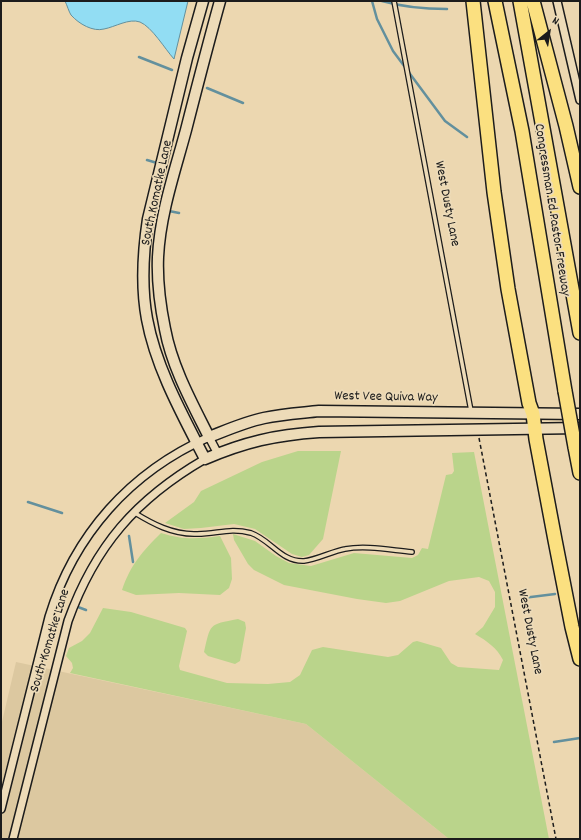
<!DOCTYPE html>
<style>
body{margin:0}
#map{position:relative;width:581px;height:840px;overflow:hidden;background:#ecd7b0;font-family:Dekko,sans-serif}
canvas{display:block}
.frame{position:absolute;inset:0;border:2px solid #1c1c1c;pointer-events:none}
.north{position:absolute;left:529px;top:12px;width:40px;height:40px;-webkit-text-stroke:3px #eddbb8;paint-order:stroke;rotate:30deg;font-size:11px;font-weight:700;line-height:16px;text-align:center;color:#1c1c1c}
.north::after{content:'';display:block;margin:auto;width:14px;height:18px;background:#1c1c1c;clip-path:polygon(50% 0,100% 100%,50% 72%,0 100%)}
</style>
<div id="map">
<canvas width="581" height="840"></canvas>
<div class="frame"></div>
<div class="north">N</div>
</div>
<script>
const ctx = document.querySelector('canvas').getContext('2d');
ctx.lineJoin = 'round';
function fill(path, color) {
  ctx.fillStyle = color;
  ctx.fill(path, 'evenodd');
}
function trace(path, color, width, dash) {
  ctx.strokeStyle = color;
  ctx.lineWidth = width;
  ctx.lineCap = dash ? 'butt' : 'round';
  ctx.setLineDash(dash || []);
  ctx.stroke(path);
}
function write(font, color, halo, rows, align = 'center') {
  ctx.font = font + ' Dekko,sans-serif';
  ctx.lineWidth = 3.5;
  ctx.setLineDash([]);
  ctx.textBaseline = 'middle';
  ctx.strokeStyle = halo;
  ctx.fillStyle = color;
  for (const [text, x, y, turn = 0] of rows) {
    ctx.save();
    ctx.translate(x, y);
    ctx.rotate((+turn || 0) * Math.PI / 180);
    ctx.textAlign = isNaN(turn) ? turn : align;
    if (halo) ctx.strokeText(text, 0, 0);
    ctx.fillText(text, 0, 0);
    ctx.restore();
  }
}
fill(new Path2D(`
 M16,662L306,724L449,839H1V726Z`), '#dcc8a0');
fill(new Path2D(`
 M298,451H341L323,539L309,555L302,557L292,554L255,529L234,524L201,528L184,529L165,523L194,502L201,491L262,462Z
 M474,452L549,839H449L306,724L70,673L73,668L72,663L66,656L69,648L82,641L90,633L103,608L131,612L185,628L187,631L179,666L180,670L227,683L268,684L290,682L300,675L312,650L323,647L388,657L398,655L413,642L417,641L441,648L451,663L458,667L499,670L503,660C497,648 487,641 475,634L483,627L495,607V592L489,581L479,577L449,581L400,601L386,603L357,599L284,585L254,570L248,564L234,540L233,534L255,541L276,556L289,563L311,566L354,553L412,558L418,555L422,548L428,549L446,475L452,474L454,471L452,453Z
 M161,533C183,540 197,539 220,536L231,558L232,579L229,588L220,595L179,593L136,595L122,590C131,564 142,552 161,533Z
 M238,619L245,622L246,628L240,661L235,664L208,656L204,652C211,623 208,625 238,619Z`), '#bad48b');
const water = new Path2D(`
 M65,1H188L174,59C165,49 152,27 140,22C129,18 115,27 104,29C93,32 79,24 71,15C69,12 67,5 65,1Z`);
fill(water, '#92ddf3');
trace(water, '#63909d', 1);
trace(new Path2D(`
 M372,1L377,19L393,51L445,121L467,137
 M382,1C403,7 425,9 447,9
 M139,57L172,70
 M207,88L243,103
 M147,160L157,163
 M169,211L179,213
 M28,502L62,513
 M129,536L133,562
 M523,598L555,594
 M78,607L86,610
 M554,742L580,738`), '#63909d', 2.5);
const lane = new Path2D(`
 M394,1L471,411
 M135,513C153,524 172,534 194,534C216,535 228,527 251,533C271,540 281,562 304,561C316,560 333,551 345,549C366,545 390,550 412,552`);
const street = new Path2D(`
 M557,1L580,100
 M1,809L49,617C74,535 130,472 209,437L218,454
 M13,839L68,621C95,546 136,499 205,459`);
const secondary = new Path2D(`
 M203,1L187,58L148,219C143,252 141,287 147,319C156,368 183,416 205,459C245,442 275,435 319,432L580,428
 M220,1C208,44 197,87 186,130C175,171 160,214 158,257C157,281 160,305 165,329C172,367 192,403 209,437C227,430 245,422 264,418C282,414 301,413 319,411L580,414`);
const highway = new Path2D(`
 M473,1L494,192L508,289L529,403L533,414L536,439L555,540L572,627L580,659
 M495,1L522,131L565,391
 M520,1L580,333
 M533,1L566,126L580,187
 M575,447L580,473`);
trace(lane, '#1c1c1c', 6);
trace(street, '#1c1c1c', 10);
trace(secondary, '#1c1c1c', 13);
trace(highway, '#1c1c1c', 16);
trace(new Path2D(`
 M479,438L556,839`), '#1c1c1c', 1.5, [4, 3]);
trace(lane, '#eddbb8', 3.5);
trace(street, '#eddbb8', 7);
trace(secondary, '#eddbb8', 10);
trace(highway, '#fbe080', 13);
const highwayBridge = new Path2D(`
 M565,391L575,447`);
trace(highwayBridge, '#1c1c1c', 16, []);
trace(highwayBridge, '#fbe080', 13);
write('14px', '#1c1c1c', '#eddbb8', [
 ["South Komatke Lane",158,193,-78],
 ["West Dusty Lane",446,204,79],
 ["Congressman Ed Pastor Freeway",551,210,81],
 ["West Vee Quiva Way",386,398,1],
 ["West Dusty Lane",529,632,79],
 ["South Komatke Lane",51,641,-73]
]);
</script>
